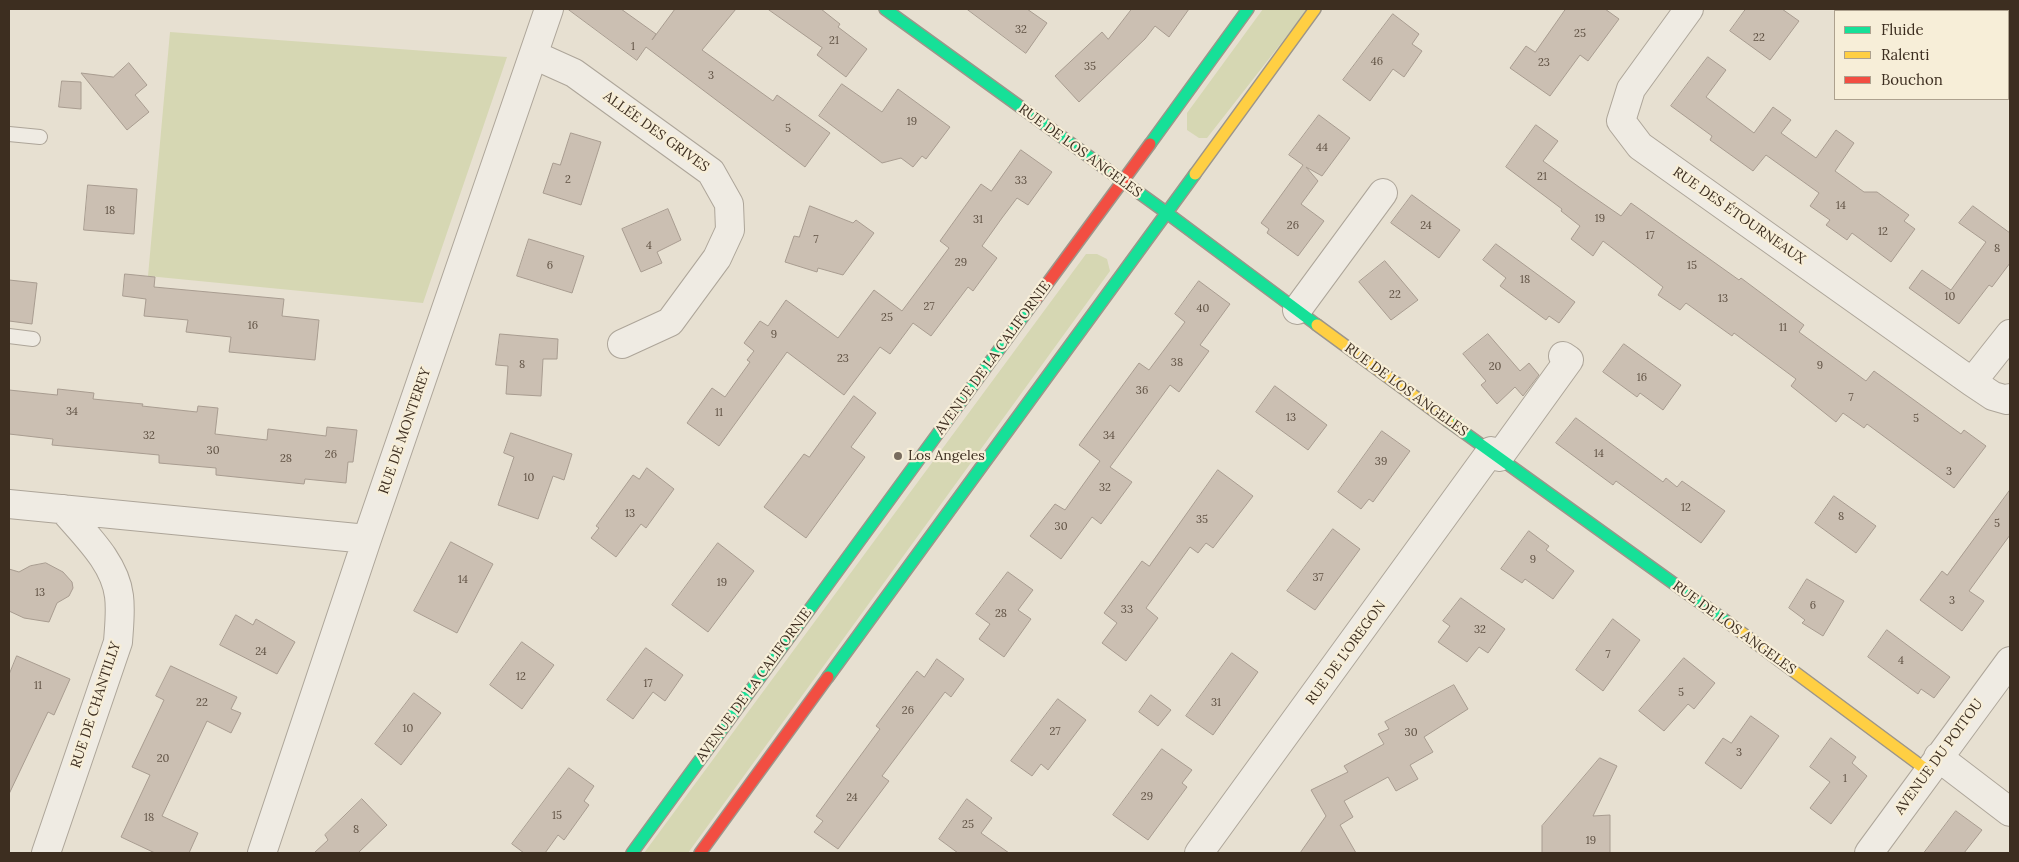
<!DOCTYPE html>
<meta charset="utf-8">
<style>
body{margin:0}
#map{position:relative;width:2019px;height:862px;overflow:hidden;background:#e7e0d1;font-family:Lora,serif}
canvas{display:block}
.frame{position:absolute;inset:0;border:10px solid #3d2e20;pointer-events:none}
.legend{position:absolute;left:1834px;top:10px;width:175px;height:90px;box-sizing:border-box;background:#f7eed8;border:1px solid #ada18e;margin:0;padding:6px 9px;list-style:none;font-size:15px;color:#3d2e20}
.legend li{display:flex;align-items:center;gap:10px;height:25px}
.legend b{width:25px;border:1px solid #ada18e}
</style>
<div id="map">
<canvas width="2019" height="862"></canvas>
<div class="frame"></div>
<ul class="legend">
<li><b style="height:6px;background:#16e098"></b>Fluide</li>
<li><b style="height:6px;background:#ffcf43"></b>Ralenti</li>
<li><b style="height:6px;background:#f24e42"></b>Bouchon</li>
</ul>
</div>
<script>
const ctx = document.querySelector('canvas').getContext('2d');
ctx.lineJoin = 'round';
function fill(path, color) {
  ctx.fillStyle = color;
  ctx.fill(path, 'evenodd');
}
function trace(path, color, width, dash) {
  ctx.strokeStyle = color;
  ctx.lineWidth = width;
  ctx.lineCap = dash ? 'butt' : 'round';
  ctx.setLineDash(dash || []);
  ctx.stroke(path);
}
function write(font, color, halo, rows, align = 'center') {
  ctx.font = font + ' Lora,serif';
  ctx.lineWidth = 4.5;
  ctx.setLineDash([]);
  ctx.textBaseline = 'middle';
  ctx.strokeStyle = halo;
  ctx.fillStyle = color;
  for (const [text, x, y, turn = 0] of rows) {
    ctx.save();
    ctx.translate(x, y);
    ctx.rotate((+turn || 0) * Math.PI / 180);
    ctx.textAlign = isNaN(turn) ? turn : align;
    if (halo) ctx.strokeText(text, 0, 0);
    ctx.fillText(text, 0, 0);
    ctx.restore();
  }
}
fill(new Path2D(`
 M1263,9H1308L1207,138H1199L1187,130V113Z
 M170,32L507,57L423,303L148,276Z
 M1086,254H1097L1107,259L1110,271L688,853H644Z`), '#d6d7b3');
const building = new Path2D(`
 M568,9H621L656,34L652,40L675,9H736L702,50L773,101L777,95L830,133L805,167L646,47L637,60Z
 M768,9H821L840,24L838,27L867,49L846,77L817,55L822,48Z
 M967,9H1027L1047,23L1026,53Z
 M1132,9H1189L1169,37L1155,26L1145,39L1079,102L1055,76L1102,32L1108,39Z
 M1566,9H1605L1619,19L1588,61L1580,55L1550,96L1510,68L1526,46L1535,52Z
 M1746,9H1782L1799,21L1770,60L1730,31Z
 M1393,14L1419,34L1412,44L1422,51L1404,77L1393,69L1370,101L1343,80Z
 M1708,57L1726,70L1706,97L1754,133L1773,107L1791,120L1781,133L1816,158L1836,130L1854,143L1835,171L1864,192H1877L1909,215L1904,221L1915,229L1891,262L1852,233L1847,240L1826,225L1830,220L1810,206L1819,193L1766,155L1753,171L1710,140L1712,136L1671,106Z
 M129,63L147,85L135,95L149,112L127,130L81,73L113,77Z
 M62,81L81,82V109L59,107Z
 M842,84L882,112L898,89L950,127L926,159L922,156L913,167L901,158L882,163L819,116Z
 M1319,115L1350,138L1322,176L1306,167L1318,181L1301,204L1324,221L1298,256L1267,233L1269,229L1261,223L1303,165L1289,155Z
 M1536,125L1558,141L1543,161L1579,187L1621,216L1631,203L1739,280L1741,278L1804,325L1799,332L1866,381L1874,371L1961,434L1964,430L1986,446L1954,488L1867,424L1864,428L1843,413L1836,422L1791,386L1796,379L1734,333L1732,336L1686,303L1680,310L1658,295L1663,287L1603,241L1593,256L1571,239L1580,226L1561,211L1562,209L1506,167Z
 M571,133L601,142L581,205L543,193L553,163L560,165Z
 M1021,150L1052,172L1028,205L1017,198L1002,218L982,246L997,258L973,291L968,287L931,336L913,323L890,354L880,347L844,395L787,352L719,446L687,423L712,388L725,397L750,362L747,360L754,351L744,343L760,321L768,326L786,300L838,338L874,290L902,311L949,248L940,241L981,184L991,191Z
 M88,185L137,189L134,234L84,230Z
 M1412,195L1460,230L1439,258L1391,223Z
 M810,206L853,223L856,220L874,233L843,275L818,268L817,272L785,262L794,236L799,237Z
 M1973,206L2010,233V263L1992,287L1989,285L1959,324L1909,288L1922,270L1951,290L1986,242L1959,223Z
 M668,209L681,240L657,252L662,263L641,272L622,229Z
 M529,239L584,256L572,293L517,276Z
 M1496,244L1575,302L1559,323L1549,316L1546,320L1500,286L1506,278L1483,260Z
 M1385,261L1418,300L1391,320L1359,282Z
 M125,274L155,277L154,287L284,299L282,316L319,320L315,360L229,352L231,337L186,332L188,320L144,316L146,299L123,296Z
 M9,280L37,283L32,324L9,321Z
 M1199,281L1230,304L1200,345L1209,351L1179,392L1170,385L1110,467L1132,482L1101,524L1092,517L1061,559L1030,536L1055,504L1065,510L1100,461L1079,445L1139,363L1149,370L1185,322L1175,314Z
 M500,334L558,339L557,359H543L541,396L506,394L508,366L496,365Z
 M1488,334L1520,371L1529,363L1539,375L1523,396L1515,387L1497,404L1481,385L1486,381L1463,354Z
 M1624,344L1681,385L1663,410L1640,393L1637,397L1603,372Z
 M1275,386L1327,425L1308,450L1256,412Z
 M58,389L94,393L93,399L143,404L142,406L197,412L198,406L218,408L215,434L267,440L268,429L326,436L327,427L357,430L353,462H348L346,483L305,479L304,484L216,475V468L159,463V455L52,445L53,439L9,434V390L57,395Z
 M854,396L876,413L851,447L865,457L806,538L764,507L804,454L809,457Z
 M1576,418L1663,482L1666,478L1677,487L1682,481L1725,511L1701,543L1616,481L1613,485L1556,443Z
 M1382,431L1410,451L1373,502L1369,499L1361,509L1338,492Z
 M511,433L572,454L564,480L553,476L538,519L498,505L514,457L504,453Z
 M647,468L674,489L646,528L641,524L616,557L591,538L599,528L596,526L633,475L639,479Z
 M1218,470L1253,496L1213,548L1206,543L1198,553L1190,547L1146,608L1158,618L1126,661L1102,643L1117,623L1104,613L1142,561L1149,566Z
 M2010,490V535L1969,591L1984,601L1962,631L1920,600L1942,571L1947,575Z
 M1834,496L1876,526L1856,553L1815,523Z
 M1333,529L1360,549L1315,610L1287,591Z
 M1529,531L1549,546L1546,550L1574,571L1553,599L1525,579L1522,583L1501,569Z
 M451,542L493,564L457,633L414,611Z
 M718,543L754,571L708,632L672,605Z
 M46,563L63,572L72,582L73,588L69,596L57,603L49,622L24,618L9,611V569L19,572L30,566Z
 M1008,572L1033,590L1018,610L1031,619L1004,657L979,639L990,624L976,614Z
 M1807,579L1844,601L1823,636L1802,623L1805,620L1789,608Z
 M1461,598L1505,629L1488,653L1479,647L1467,662L1438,642L1450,626L1443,621Z
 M236,615L253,625L256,619L295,642L277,674L220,645Z
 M1613,619L1640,640L1603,691L1576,670Z
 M1887,630L1950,677L1934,698L1921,689L1918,694L1868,657Z
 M522,642L554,665L522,709L490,685Z
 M646,648L683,675L665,701L653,692L633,719L607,700Z
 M1232,653L1258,672L1213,735L1186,716Z
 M17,656L70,679L54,715L48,712L9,794V675Z
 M1684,658L1715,683L1694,709L1688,704L1664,731L1639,711Z
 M937,659L964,679L951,697L945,692L882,776L889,781L838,849L814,832L823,821L816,816L880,729L876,726L917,671L924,677Z
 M171,666L237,697L231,709L241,713L231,733L207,721L162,816L198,833L189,853H155L121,837L150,775L132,767L164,700L156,696Z
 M1454,685L1468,709L1424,737L1433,752L1410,765L1418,779L1396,791L1388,777L1344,801L1353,817L1340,825L1356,853H1300L1326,816L1311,790L1348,772L1344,766L1384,744L1378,734L1389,729L1385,722Z
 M414,693L441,713L401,765L375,744Z
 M1151,695L1171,710L1158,726L1139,712Z
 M1058,699L1086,720L1048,770L1041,764L1032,776L1011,761Z
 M1751,716L1779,736L1741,789L1705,763L1723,738L1731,743Z
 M1831,738L1856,757L1852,763L1867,776L1831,824L1810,808L1830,782L1810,767Z
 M1162,749L1192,770L1182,783L1187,787L1148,840L1113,815Z
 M1600,758L1617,766L1593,816L1610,815V853H1542V826Z
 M569,768L594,786L584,801L589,805L564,840L558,835L545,853H524L512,844Z
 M362,799L387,825L358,853H314L328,840L325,835Z
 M967,799L992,818L981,833L1009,853H958L939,839Z
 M1956,811L1982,830L1964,853H1924Z`);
fill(building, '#cbbfb2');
trace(building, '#a89c90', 1);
const lane = new Path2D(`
 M9,134L40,137
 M9,336L33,339`);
const street = new Path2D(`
 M1689,9L1631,89L1621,121L1640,146L1972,382L1993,396L2007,400L2010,398
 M534,55L574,73L711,172L729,204L730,230L717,258L670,322L622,344
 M1297,310L1383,193
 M1972,382L2010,334
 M1499,457L1569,360L1563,356
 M9,504L367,539
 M1938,757L2010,812
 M46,853L118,642C119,627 121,611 119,596C115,562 84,534 63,509
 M262,853L367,539L549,9
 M1199,853L1491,451
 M1869,853L2010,661`);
const fast = new Path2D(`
 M885,9L1167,213L1317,325
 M1150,144L1248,9
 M1448,421L1730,624
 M828,677L1195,174
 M632,853L1033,303`);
const slow = new Path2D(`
 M1195,174L1315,9
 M1317,325L1448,421
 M1730,624L1928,771`);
const jam = new Path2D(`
 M1033,303L1150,144
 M700,853L828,677`);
trace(lane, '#ada599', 16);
trace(street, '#ada599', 30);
trace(fast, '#9c958a', 14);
trace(slow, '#9c958a', 14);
trace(jam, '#9c958a', 14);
trace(lane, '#efebe3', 14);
trace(street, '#efebe3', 28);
trace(fast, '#16e098', 11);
trace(slow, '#ffcf43', 11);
trace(jam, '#f24e42', 11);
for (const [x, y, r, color] of [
 [898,456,5,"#786c5e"]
]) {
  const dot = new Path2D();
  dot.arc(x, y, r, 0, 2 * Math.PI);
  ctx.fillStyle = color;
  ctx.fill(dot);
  trace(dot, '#f7eed8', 2);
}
write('11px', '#605244', null, [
 ["32",1021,30],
 ["25",1580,34],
 ["22",1759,38],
 ["21",834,41],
 ["1",633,47],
 ["46",1377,62],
 ["23",1544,63],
 ["35",1090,67],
 ["3",711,76],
 ["19",912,122],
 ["5",788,129],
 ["44",1322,148],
 ["21",1542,177],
 ["2",568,180],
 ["33",1021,181],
 ["14",1841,206],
 ["18",110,211],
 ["19",1600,219],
 ["31",978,220],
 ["26",1293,226],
 ["24",1426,226],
 ["12",1883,232],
 ["17",1650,236],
 ["7",816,240],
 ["4",649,246],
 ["8",1997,249],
 ["29",961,263],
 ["6",550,266],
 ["15",1692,266],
 ["18",1525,280],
 ["22",1395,295],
 ["10",1950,297],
 ["13",1723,299],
 ["27",929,307],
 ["40",1203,309],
 ["25",887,318],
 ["16",253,326],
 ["11",1783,328],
 ["9",774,335],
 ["23",843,359],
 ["38",1177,363],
 ["8",522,365],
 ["9",1820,366],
 ["20",1495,367],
 ["16",1642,378],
 ["36",1142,391],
 ["7",1851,398],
 ["34",72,412],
 ["11",719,413],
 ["13",1291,418],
 ["5",1916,419],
 ["32",149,436],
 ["34",1109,436],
 ["30",213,451],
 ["14",1599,454],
 ["26",331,455],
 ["28",286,459],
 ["39",1381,462],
 ["3",1949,472],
 ["10",529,478],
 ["32",1105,488],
 ["12",1686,508],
 ["13",630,514],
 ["8",1841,517],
 ["35",1202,520],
 ["5",1997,524],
 ["30",1061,527],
 ["9",1533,560],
 ["37",1318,578],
 ["14",463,580],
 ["19",722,583],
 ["13",40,593],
 ["3",1952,601],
 ["6",1813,606],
 ["33",1127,610],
 ["28",1001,614],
 ["32",1480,630],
 ["24",261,652],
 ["7",1608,655],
 ["4",1901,661],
 ["12",521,677],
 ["17",648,684],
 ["11",38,686],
 ["5",1681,693],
 ["22",202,703],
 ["31",1216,703],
 ["26",908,711],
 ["10",408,729],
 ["27",1055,732],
 ["30",1411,733],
 ["3",1739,753],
 ["20",163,759],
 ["1",1845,779],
 ["29",1147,797],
 ["24",852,798],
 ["15",557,816],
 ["18",149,818],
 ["25",968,825],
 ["8",356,830],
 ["19",1591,841]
]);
write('14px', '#3d2e20', '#f7eed8', [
 ["ALLÉE DES GRIVES",656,132,36],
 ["RUE DE LOS ANGELES",1080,151,36],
 ["RUE DES ÉTOURNEAUX",1739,216,35],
 ["AVENUE DE LA CALIFORNIE",993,358,-54],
 ["RUE DE LOS ANGELES",1406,390,36],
 ["RUE DE MONTEREY",405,431,-71],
 ["RUE DE LOS ANGELES",1734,628,36],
 ["RUE DE L'OREGON",1346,653,-54],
 ["AVENUE DE LA CALIFORNIE",754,685,-54],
 ["RUE DE CHANTILLY",96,705,-72],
 ["AVENUE DU POITOU",1939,757,-54]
]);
write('14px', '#3d2e20', '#f7eed8', [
 ["Los Angeles",908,456]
], 'left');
</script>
